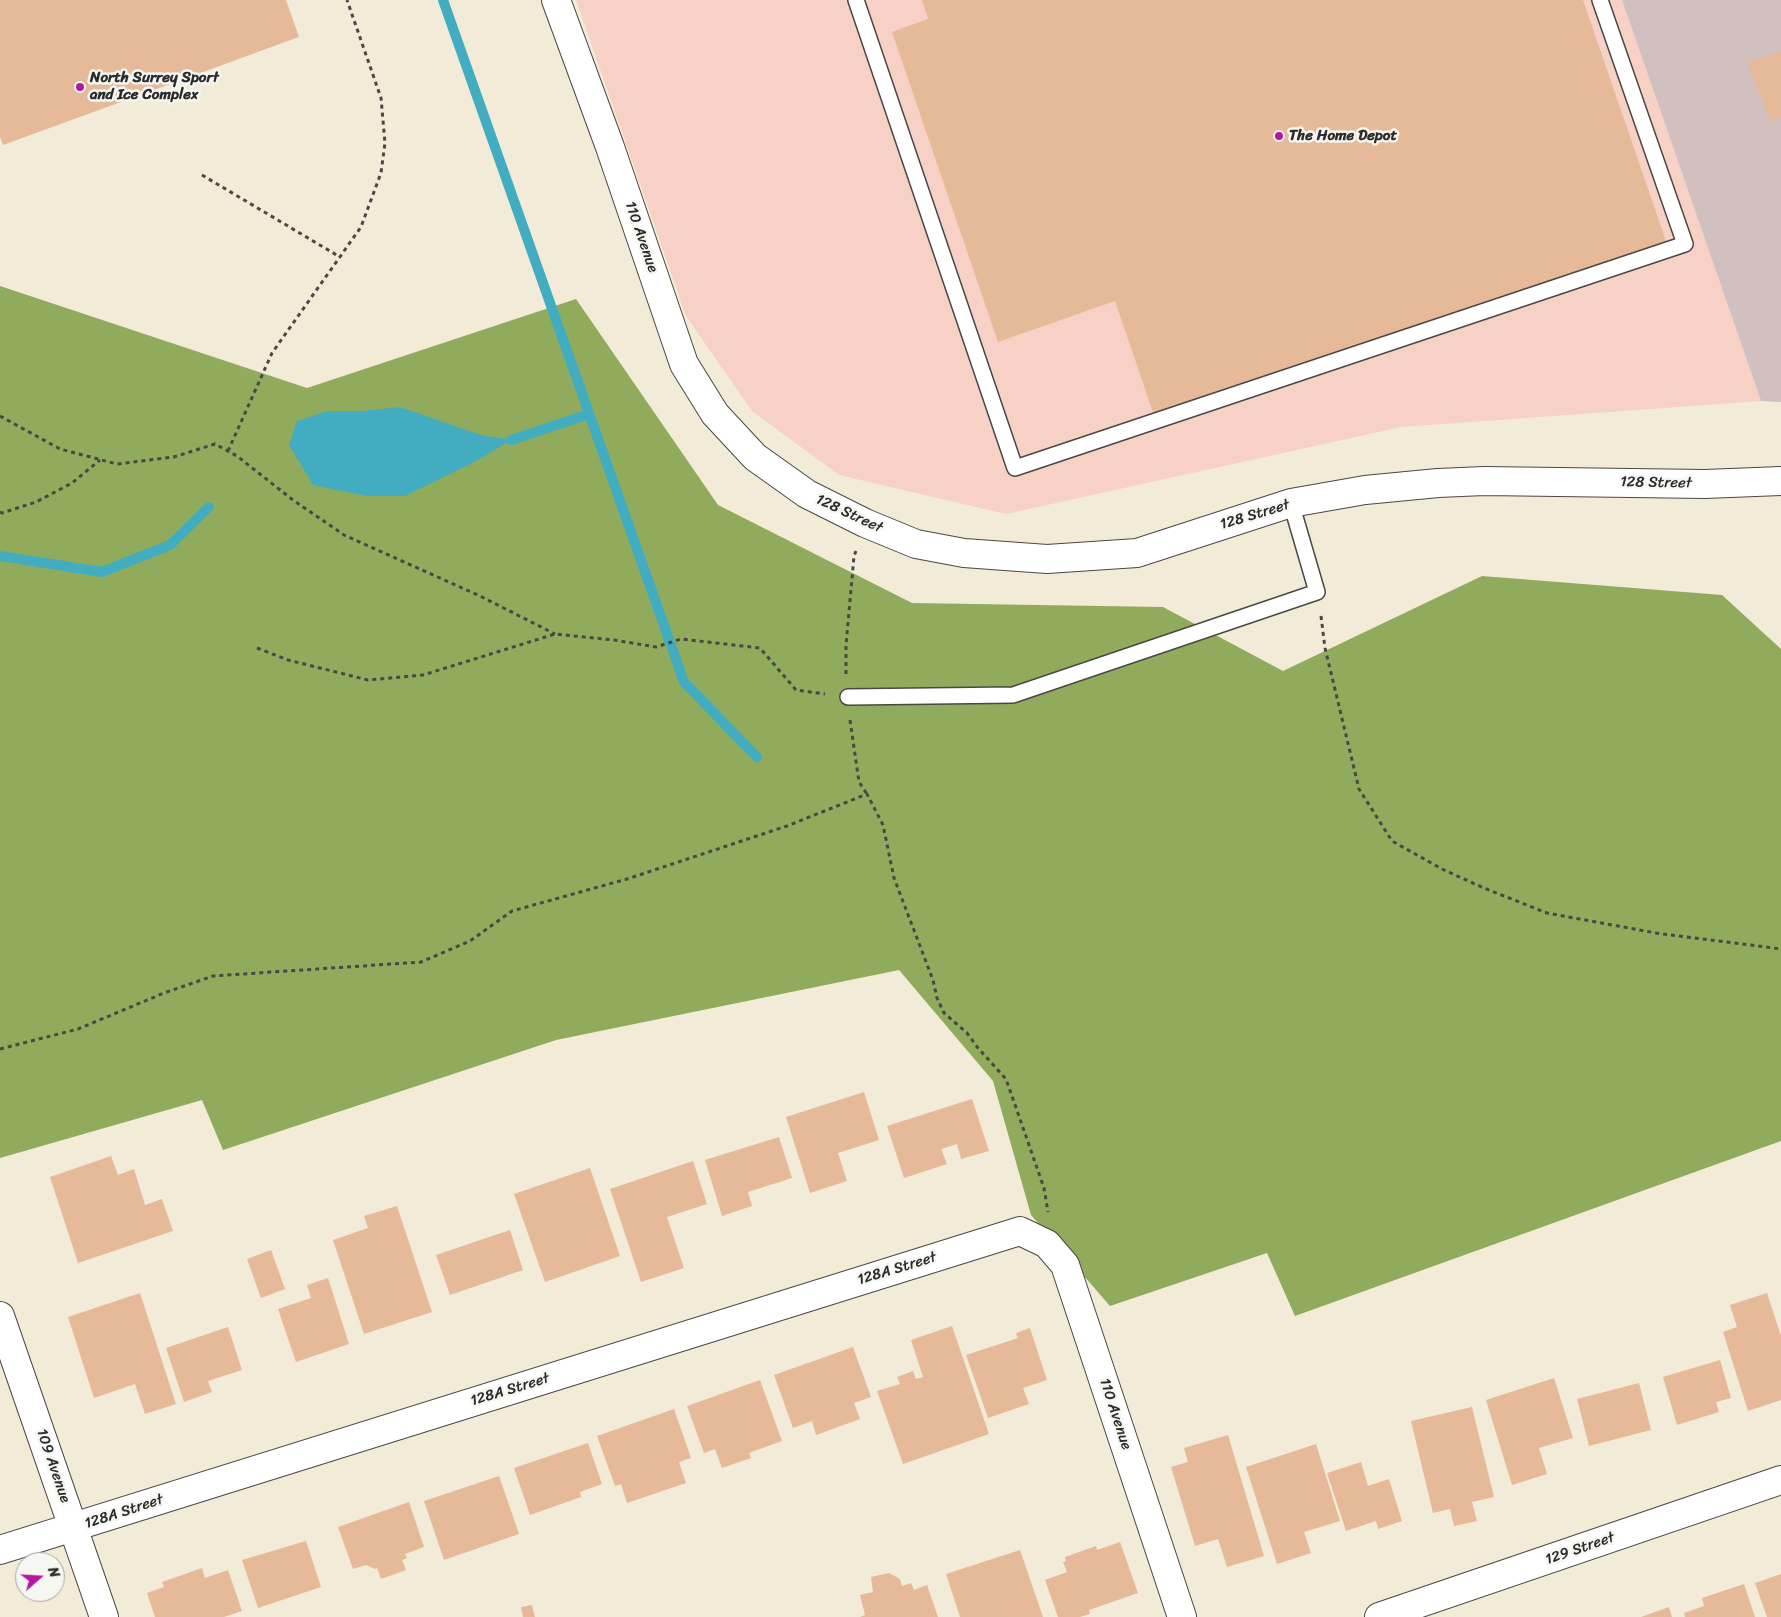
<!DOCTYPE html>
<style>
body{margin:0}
#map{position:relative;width:1781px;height:1617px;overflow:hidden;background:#f1ebd8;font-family:Sriracha,sans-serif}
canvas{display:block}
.north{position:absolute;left:15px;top:1552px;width:50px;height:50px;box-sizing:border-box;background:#f6f6f2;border:1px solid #a5a5a2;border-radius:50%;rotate:71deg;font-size:14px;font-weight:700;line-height:20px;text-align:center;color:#2b2b2b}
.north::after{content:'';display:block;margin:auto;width:18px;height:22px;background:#b5179e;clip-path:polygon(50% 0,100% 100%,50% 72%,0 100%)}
</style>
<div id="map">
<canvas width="1781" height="1617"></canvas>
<div class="north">N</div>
</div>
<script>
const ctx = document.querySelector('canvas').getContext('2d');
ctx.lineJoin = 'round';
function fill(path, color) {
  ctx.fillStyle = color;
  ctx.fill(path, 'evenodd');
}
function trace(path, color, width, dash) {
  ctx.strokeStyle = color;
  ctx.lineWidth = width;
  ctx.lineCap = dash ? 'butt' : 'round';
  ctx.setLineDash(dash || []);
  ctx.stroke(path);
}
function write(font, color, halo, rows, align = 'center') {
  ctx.font = font + ' Sriracha,sans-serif';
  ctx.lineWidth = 5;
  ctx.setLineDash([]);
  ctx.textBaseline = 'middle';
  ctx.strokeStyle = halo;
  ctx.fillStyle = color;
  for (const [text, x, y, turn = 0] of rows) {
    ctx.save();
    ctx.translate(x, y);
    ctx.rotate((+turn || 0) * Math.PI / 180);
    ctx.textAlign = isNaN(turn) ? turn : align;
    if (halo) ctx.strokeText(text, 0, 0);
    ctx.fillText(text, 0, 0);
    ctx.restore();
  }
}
fill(new Path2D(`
 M576,0H1622L1761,401L1401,427L1006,514L839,475L752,411L686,316Z`), '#f7d1c6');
fill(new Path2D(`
 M1622,0H1781V402L1761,401Z`), '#d2bfbf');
fill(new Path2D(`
 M0,286L307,388L576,299L718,505L912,603L1163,607L1283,671L1482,576L1722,595L1781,649V1141L1295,1316L1267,1253L1110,1306L1031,1215L993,1081L899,970L556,1040L223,1150L202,1100L0,1158Z`), '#90ab5c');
fill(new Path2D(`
 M400,407L481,435L511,440L478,460L405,496H367L313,485L289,445L297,421L328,411H362Z`), '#42adc1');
trace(new Path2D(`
 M443,0L684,682L757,757
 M511,440L589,414
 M0,556L102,572L170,545L209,507`), '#42adc1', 10);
fill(new Path2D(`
 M0,0H286L299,37L3,145L0,137Z
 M922,0H1583L1666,241L1155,418L1115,301L998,342L892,32L928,19Z
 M1781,51V118L1771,122L1747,63Z
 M864,1092L879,1140L838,1153L847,1181L810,1193L786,1117Z
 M972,1099L989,1151L961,1159L957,1144L941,1149L947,1164L904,1178L887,1126Z
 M779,1137L792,1178L748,1192L752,1206L722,1216L705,1160Z
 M111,1156L118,1175L134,1169L145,1205L162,1199L173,1231L78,1263L50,1177Z
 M693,1161L707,1204L667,1217L684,1268L641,1282L610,1189Z
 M590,1168L620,1256L545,1282L514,1194Z
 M397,1206L432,1312L364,1334L333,1240L368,1228L364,1216Z
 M510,1230L523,1270L450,1295L436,1255Z
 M271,1250L285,1289L261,1298L247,1259Z
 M328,1278L349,1344L296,1362L278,1309L311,1298L307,1285Z
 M140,1293L176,1404L145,1414L135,1384L94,1398L68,1317Z
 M1767,1293L1781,1336V1400L1748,1411L1723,1332L1737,1327L1730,1305Z
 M952,1326L989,1434L903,1464L877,1391L900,1384L897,1377L913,1371L916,1379L923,1377L911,1340Z
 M228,1327L242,1370L208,1381L212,1392L184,1402L166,1348Z
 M1030,1328L1047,1380L1023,1388L1029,1404L988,1418L966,1355L1018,1338L1016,1333Z
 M853,1347L871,1397L854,1403L860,1419L816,1435L812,1421L793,1428L774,1375Z
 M1720,1360L1731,1398L1716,1402L1719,1412L1677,1425L1663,1377Z
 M1554,1378L1573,1438L1539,1448L1547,1474L1512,1485L1486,1400Z
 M760,1380L782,1441L749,1453L751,1458L722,1468L715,1449L704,1453L687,1406Z
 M1639,1383L1651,1430L1589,1446L1577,1399Z
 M1472,1407L1494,1497L1472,1502L1477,1521L1454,1526L1450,1509L1433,1513L1411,1421Z
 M674,1409L691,1458L679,1462L686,1483L627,1503L621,1484L615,1486L597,1436Z
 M1228,1435L1264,1556L1227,1567L1218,1539L1195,1546L1171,1467L1188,1462L1184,1448Z
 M588,1443L602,1484L580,1492L581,1497L530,1515L514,1468Z
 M1316,1444L1340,1521L1304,1532L1311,1553L1277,1564L1246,1467Z
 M1361,1462L1368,1486L1389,1479L1402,1521L1378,1529L1376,1521L1346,1531L1327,1473Z
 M499,1476L519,1534L444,1560L424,1501Z
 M409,1502L424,1547L405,1554L407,1558L402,1560L406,1570L381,1579L377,1568L375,1569L366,1565L353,1569L338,1527Z
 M306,1541L321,1587L258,1608L242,1560Z
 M1120,1542L1138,1593L1089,1610L1090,1614L1080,1617H1058L1045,1580L1067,1572L1063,1562L1066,1561L1065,1557L1096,1546L1097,1550Z
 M1020,1550L1043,1617H960L946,1574Z
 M202,1568L205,1578L228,1570L242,1611L224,1617H155L147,1593L164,1587L162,1582Z
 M889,1573L900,1579L902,1586L911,1583L914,1590L927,1585L938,1617H860L865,1615L860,1595L873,1592L871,1577Z
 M1781,1574V1617H1767L1755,1583Z
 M1744,1584L1755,1617H1685L1684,1613L1704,1606L1702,1598Z
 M532,1605L535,1617H523L521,1607Z
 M1669,1607L1672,1617H1641Z`), '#e6ba98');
const service = new Path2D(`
 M856,0L1015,468L1685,244L1600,0
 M848,697L1013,695L1317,592L1291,503`);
const minor = new Path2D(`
 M0,1316L104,1617
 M0,1550L1020,1231L1047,1244L1065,1265L1182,1617
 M1379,1617L1781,1480`);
const secondary = new Path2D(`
 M556,0L610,147L684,364L715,414L755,457L807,494L865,523L916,544L964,553L1047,559L1137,553L1291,503L1365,490L1438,483L1484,481L1705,484L1781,481`);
trace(service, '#494845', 18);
trace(minor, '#494845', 30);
trace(secondary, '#494845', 30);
trace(new Path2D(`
 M202,175L340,257
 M0,416L60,449L117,464L174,457L215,444L237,456L293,500L344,535L480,596L555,634
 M228,451L272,353L361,227L381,173L385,143L381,98L347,0
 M0,512L2,513L36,502L72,483L100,460
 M1321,616L1325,648L1359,789L1392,841L1442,869L1484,888L1547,913L1656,933L1781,949
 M257,648L288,660L368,680L423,675L555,634L614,640L656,647L681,639L760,648L796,690L825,694
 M846,674V645L854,556L856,551
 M850,720L859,782L867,794
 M0,1049L78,1029L164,993L213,976L421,962L470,941L512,911L627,879L787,826L867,794L883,825L894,878L933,980L937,998L944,1013L967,1033L978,1048L1006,1079L1044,1188L1048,1212`), '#494845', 3, [4, 4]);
trace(service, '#fff', 15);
trace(minor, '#fff', 28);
trace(secondary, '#fff', 28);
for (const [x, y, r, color] of [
 [80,87,5,"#b5179e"],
 [1279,136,5,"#b5179e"]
]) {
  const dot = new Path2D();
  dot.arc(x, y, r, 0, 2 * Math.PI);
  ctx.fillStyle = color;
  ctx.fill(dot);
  trace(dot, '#f6f6f2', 2);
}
write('bold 15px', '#2b2b2b', '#f6f6f2', [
 ["North Surrey Sport",90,78],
 ["and Ice Complex",90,95],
 ["The Home Depot",1289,136]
], 'left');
write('15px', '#2b2b2b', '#f6f6f2', [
 ["110 Avenue",641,237,71],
 ["128 Street",1656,483,1],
 ["128 Street",849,514,25],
 ["128 Street",1255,515,-17],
 ["128A Street",897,1269,-17],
 ["128A Street",510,1390,-17],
 ["110 Avenue",1115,1414,72],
 ["109 Avenue",53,1466,71],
 ["128A Street",124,1512,-18],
 ["129 Street",1580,1549,-19]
]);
</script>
